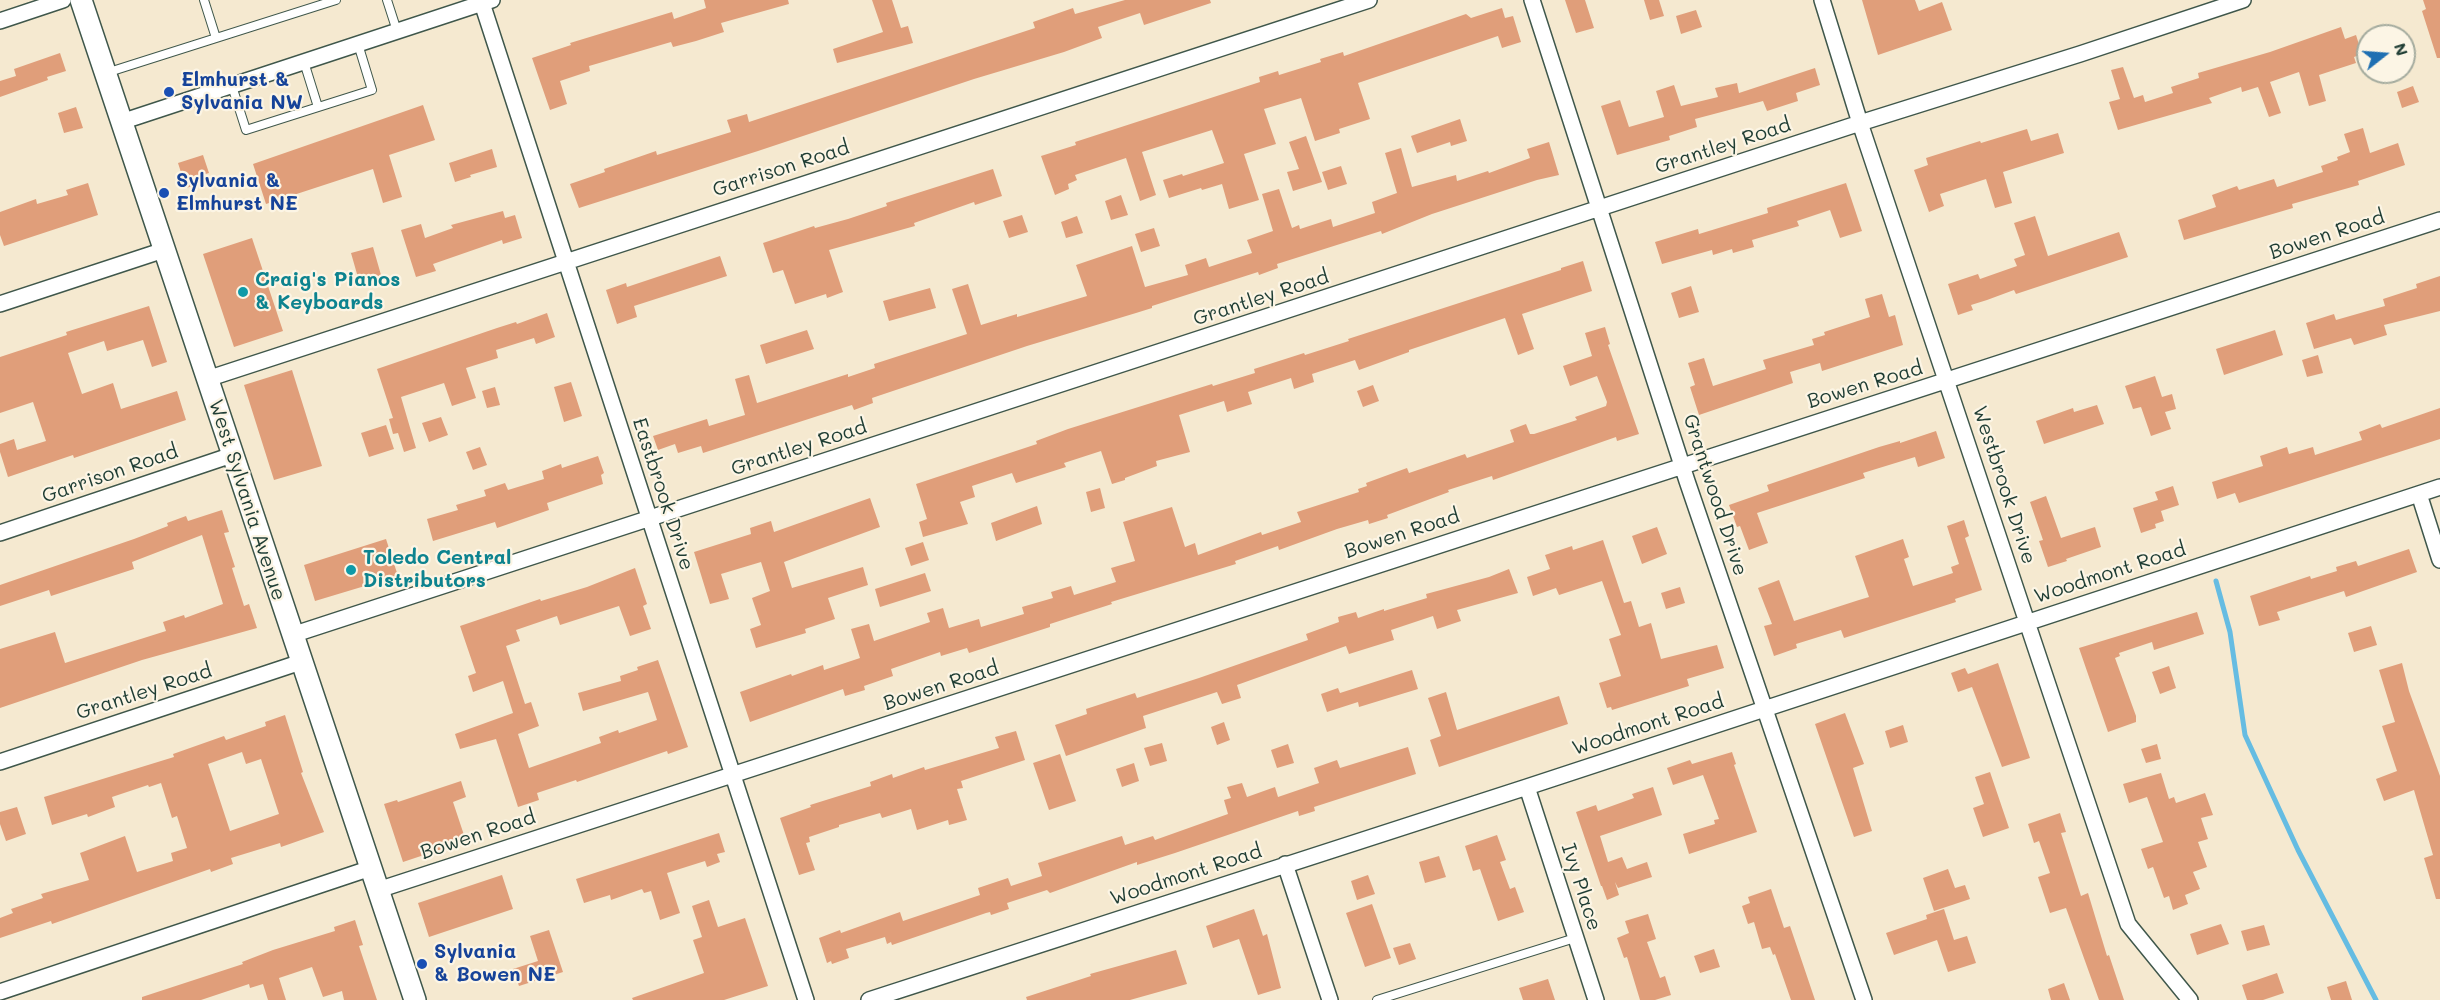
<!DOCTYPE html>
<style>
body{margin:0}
#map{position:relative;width:2440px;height:1000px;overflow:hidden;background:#f5e9d0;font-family:Mali,sans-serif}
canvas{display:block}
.north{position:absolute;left:2356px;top:24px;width:60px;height:60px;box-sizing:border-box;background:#fcf5e5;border:2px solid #a4ab9e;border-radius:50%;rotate:73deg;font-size:16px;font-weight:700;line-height:24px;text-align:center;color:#1f3d34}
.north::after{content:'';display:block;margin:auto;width:21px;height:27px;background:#1f6fb2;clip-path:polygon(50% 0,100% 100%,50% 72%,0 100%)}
</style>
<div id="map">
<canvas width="2440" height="1000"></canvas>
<div class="north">N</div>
</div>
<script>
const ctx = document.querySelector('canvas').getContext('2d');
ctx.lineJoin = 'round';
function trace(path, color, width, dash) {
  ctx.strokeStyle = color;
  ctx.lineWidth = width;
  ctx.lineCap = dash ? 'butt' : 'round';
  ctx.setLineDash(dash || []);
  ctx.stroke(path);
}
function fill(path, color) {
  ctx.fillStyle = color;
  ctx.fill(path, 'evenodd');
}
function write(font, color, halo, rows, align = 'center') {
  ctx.font = font + ' Mali,sans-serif';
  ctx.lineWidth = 4.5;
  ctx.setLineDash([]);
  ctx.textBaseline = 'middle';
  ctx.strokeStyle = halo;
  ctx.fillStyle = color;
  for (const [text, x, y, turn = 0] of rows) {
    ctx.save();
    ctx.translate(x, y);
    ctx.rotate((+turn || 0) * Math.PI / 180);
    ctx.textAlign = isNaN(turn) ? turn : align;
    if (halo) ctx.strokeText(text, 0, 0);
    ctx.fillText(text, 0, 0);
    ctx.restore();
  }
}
trace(new Path2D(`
 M2216,581L2230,632L2245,735L2298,850L2376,1000`), '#65bce2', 5);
fill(new Path2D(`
 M704,0H788L789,4L721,23L724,32L696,41L673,47L671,42L589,66L590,71L560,81L567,104L550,110L532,58L571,45L570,43L672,12L674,19L706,8Z
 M872,0H892L901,28L908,26L913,43L837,63L833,49L883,32Z
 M1125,0H1210L1211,3L1144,25L1140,13L1098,27L1102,38L1064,52L974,79L758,151L579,208L570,184L605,172L604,169L656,151L657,155L731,132L727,120L747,114L749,122L1035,28L1033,22L1073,8L1075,14Z
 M1565,0H1585L1594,28L1576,33Z
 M1644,0H1659L1664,16L1650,20Z
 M1862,0H1915L1919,11L1942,2L1952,30L1878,55Z
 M2423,0H2440V58H2437L2422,11L2426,9Z
 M1502,8L1505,18L1513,16L1521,42L1502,48L1498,36L1358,83L1370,119L1339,129L1340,133L1315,141L1301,98L1264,109L1276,144L1244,154L1259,200L1229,209L1222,184L1202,190L1201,188L1169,198L1163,180L1182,174L1183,176L1224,163L1212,130L1142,152L1156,195L1140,201L1126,158L1075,175L1077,180L1068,184L1069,189L1055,195L1041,156L1076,145L1075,142L1260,82L1259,77L1278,71L1279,75L1321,62L1320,59L1343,52L1344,56L1466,14L1471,18Z
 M1696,10L1702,27L1681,34L1676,16Z
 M2341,27L2345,39L2356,35L2362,54L2354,57L2356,63L2319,75L2326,101L2309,106L2299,72L2270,82L2281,113L2269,117L2258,87L2242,92L2241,87L2209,98L2212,103L2118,130L2109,102L2120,99L2111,70L2123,67L2134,98L2143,95L2145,102L2173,93L2171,87L2199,78L2198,73L2270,52Z
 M60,53L66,71L47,77L48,80L0,97V81L16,76L14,69Z
 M1815,68L1820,85L1796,93L1798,101L1767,111L1763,101L1695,119L1697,127L1669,136L1670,140L1617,155L1601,106L1620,100L1629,127L1664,117L1656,91L1674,85L1681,106L1718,97L1715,88L1737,83L1739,93Z
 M2413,86L2419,102L2402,108L2397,92Z
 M423,105L435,140L389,155L402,197L383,203L373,169L266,204L253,164Z
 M76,107L83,128L64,133L58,113Z
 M1460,119L1467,141L1451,146L1450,142L1417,153L1411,136Z
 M2363,128L2370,153L2398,143L2405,165L2358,181L2359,185L2292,204L2293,208L2184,240L2178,220L2216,207L2212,195L2237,186L2239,190L2274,179L2277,187L2323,172L2321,166L2338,160L2337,157L2350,152L2344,134Z
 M2027,129L2031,141L2058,133L2064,153L2003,172L2012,203L1995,208L1986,179L1940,194L1944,206L1929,212L1914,170L1928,165L1926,158L1980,141L1981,143Z
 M1306,136L1322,182L1293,191L1287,172L1299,169L1289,142Z
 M1549,142L1559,175L1537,180L1432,214L1382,234L1381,231L1277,264L1278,268L1259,275L1258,272L1152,306V308L1136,313L1027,346L872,398L873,403L854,410L852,405L703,453L701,446L678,453L675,444L658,450L653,436L707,419L709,426L745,415L735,379L749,375L757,403L848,374V377L875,368L874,364L967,334L952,289L968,284L981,325L1017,314V317L1087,296L1076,265L1132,246L1145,287L1188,275L1185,265L1206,258L1209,267L1252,253L1247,240L1273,231L1262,194L1279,189L1292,228L1299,225L1300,229L1331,219L1333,227L1375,213L1372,202L1397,193L1385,153L1401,148L1412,187L1456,175L1457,181L1488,171L1489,173L1530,158L1527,149Z
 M492,149L497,167L470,175L471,177L455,182L449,163Z
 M203,155L209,173L202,175L205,182L186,188L178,163Z
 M1341,166L1347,184L1328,190L1322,172Z
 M993,169L1002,196L975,205L974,202L914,223L915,226L829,250L843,292L827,298L826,294L795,304L783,270L773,273L763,243L814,226L815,228L848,219L887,206L886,203Z
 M88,183L98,215L4,246L0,235V212L36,199L37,204L68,195L66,190Z
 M1846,183L1862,231L1840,238L1830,210L1797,221L1799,226L1752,240L1754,247L1733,253L1732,249L1713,255L1712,250L1662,264L1655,242L1698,229L1699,234L1768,213L1767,208Z
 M1121,195L1128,215L1111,220L1105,201Z
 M503,211L505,218L515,215L522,238L503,244L502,240L433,264L436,271L416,277L401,230L421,224L425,238L453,228L451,225Z
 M1022,215L1028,232L1009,238L1003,221Z
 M1077,216L1083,233L1066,238L1061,222Z
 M2035,216L2048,256L2119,232L2128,257L2016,294L2014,290L1987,300L1971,305L1973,310L1958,315L1948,284L1978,274L1980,279L2017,266L2014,259L2025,255L2014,223Z
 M1154,228L1160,246L1141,252L1135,234Z
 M252,238L283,331L234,347L203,254Z
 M373,247L383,282L361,288L351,253Z
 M720,256L727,276L634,306L637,317L617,324L606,290L626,283L627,287Z
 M1583,261L1592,291L1522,314L1534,349L1518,355L1505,318L1409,350V352L1359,370L1355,360L1312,374L1314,382L1294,389L1291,378L1248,392L1252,404L1227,412L1224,401L1179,415L1190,452L1156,461L1157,466L1125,478V480L1112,484L1101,451L1064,463L1066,467L1016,483L1012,473L972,486L975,497L960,502L968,524L923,537L919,522L927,519L916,484L1037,444L1036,441L1068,429L1212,384L1213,386L1255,373L1254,369L1304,353L1305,355L1349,341L1348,339L1561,270V268Z
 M2440,276V311L2384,325L2387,335L2354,345L2351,338L2314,349L2306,323L2334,314L2336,320L2385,306L2383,299L2417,288L2416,284Z
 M1691,286L1699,312L1679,318L1671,293Z
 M930,288L936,308L889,321L883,301Z
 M1882,294L1889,317L1895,315L1903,345L1822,371L1820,363L1790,372L1793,383L1699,415L1690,387L1695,385L1688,363L1704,358L1713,386L1766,369L1763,360L1814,345L1812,339L1825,335L1824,332L1870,317L1865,299Z
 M149,306L167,362L152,367L143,340L107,351L104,341L68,353L82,394L113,383L121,409L177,391L186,420L74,458L73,455L8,477L0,452V444L14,439L17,450L46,441L33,402L0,413V357L67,335L66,332Z
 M547,313L555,337L536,344L534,338L496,350L498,358L466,368L476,398L452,406L444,383L401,397L416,448L404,452L398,433L393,434L389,419L393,418L377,369L497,328L516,322L517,324Z
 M1605,327L1610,344L1608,345L1639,434L1617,441L1616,437L1493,480L1492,476L1448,490L1449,492L1387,515L1388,518L1369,524L1368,520L1337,529L1279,550L1278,546L1235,561L1236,564L1111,602L1112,604L1050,624V627L969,653L967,648L941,656L940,652L891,669L893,676L864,686L865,690L845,696L843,689L750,722L740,692L791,674L792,676L823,665L824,670L860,658L851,629L869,624L874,641L930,622L927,613L943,608L949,628L979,619L981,627L1024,614L1022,607L1053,598L1051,592L1071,586L1074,595L1116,582L1111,568L1135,561L1123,522L1172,507L1185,547L1195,543L1198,555L1261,532L1262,535L1301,522L1297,512L1359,492L1358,489L1367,486L1366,483L1407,468L1409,473L1465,454L1467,458L1514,442L1510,430L1526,424L1530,434H1534L1577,420L1575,417L1606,406L1607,402L1597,376L1570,386L1563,366L1592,356L1585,333Z
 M807,330L814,349L766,364L760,345Z
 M2275,330L2283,355L2224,375L2216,349Z
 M2318,355L2323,373L2307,377L2302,360Z
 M292,370L322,466L274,480L244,385Z
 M2155,376L2162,397L2172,394L2176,409L2165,412L2171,429L2151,436L2141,407L2133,409L2125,386Z
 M571,382L582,416L564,422L554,387Z
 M1373,385L1379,401L1363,407L1357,391Z
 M495,387L500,405L487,408L482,391Z
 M2097,405L2104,424L2044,444L2036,421L2073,408L2074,412Z
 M2440,408V439L2239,503L2235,493L2217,499L2212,482L2263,466L2260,456L2287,447L2289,454L2313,447L2315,455L2362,440L2359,432L2380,424L2382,428Z
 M441,417L448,435L429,442L422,423Z
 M386,425L394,449L369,457L361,433Z
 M1936,431L1945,458L1918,467L1915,457L1863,473L1865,478L1757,513L1768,543L1749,550L1740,526L1737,527L1729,505L1769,491L1767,485L1879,447L1900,441V443Z
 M480,447L487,465L473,470L466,452Z
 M598,456L604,473L601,475L603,484L547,503L549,510L497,528L495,522L433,541L427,519L458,510L456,505L486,496L484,490L505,483L508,490L544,479L542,471L561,464L562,468Z
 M2173,486L2179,505L2161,511L2164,521L2155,524L2156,528L2141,533L2133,508L2158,500L2155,492Z
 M1100,488L1105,508L1091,512L1086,492Z
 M2046,496L2061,538L2095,527L2101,547L2066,559L2067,561L2048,567L2039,541L2043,540L2030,502Z
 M870,498L880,527L784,562L792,588L863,567L868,585L828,598L835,619L805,629L806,633L756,648L750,629L761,625L752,598L770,591L761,562L721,574L729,599L710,604L694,552L751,534L750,528L771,521L774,532Z
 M1037,506L1042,524L996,541L991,523Z
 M222,510L229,532L224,533L235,567L232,568L244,606L249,604L257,628L142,660L0,708V649L55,632L65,663L166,631L163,622L184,615L185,618L223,604L202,535L132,562L134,569L51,596L49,590L0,606V585L134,539L168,526L167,523L186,516L188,521Z
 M1964,520L1969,536L1965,538L1982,590L1955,599L1956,602L1844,638L1841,630L1796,644L1797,648L1774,656L1764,626L1772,624L1758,588L1779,580L1794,621L1859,600L1869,597L1855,556L1903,539L1909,557L1904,559L1913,586L1953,573L1951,567L1959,564L1947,526Z
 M1657,527L1667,554L1642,564L1632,536Z
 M386,539L398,576L315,601L304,565Z
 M1603,540L1624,603L1631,601L1639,627L1651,623L1661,659L1717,645L1724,668L1687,679L1689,686L1612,710L1611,707L1607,708L1599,683L1621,676L1609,639L1621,635L1602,581L1559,595L1556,588L1533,596L1527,577L1550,569L1545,555L1572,546L1573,550Z
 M923,542L929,560L911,566L905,548Z
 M2409,549L2417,572L2346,597L2344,591L2277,612L2280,620L2259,626L2250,596L2310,576L2311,579L2337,571L2336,567L2356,561L2358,566Z
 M635,568L647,604L643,606L651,629L630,636L619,606L560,625L557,616L516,630L520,641L506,646L525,704L531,702L539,726L518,734L529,768L601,743L599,737L618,730L619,733L657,720L648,692L583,711L578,693L621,681L620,676L638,670L637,667L658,660L688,747L668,754L667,751L577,782L576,780L537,793L539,800L518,807L496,739L460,749L455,734L513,713L503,681L473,692L468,676L476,673L460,626L540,599L541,601L587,587Z
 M1509,569L1518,593L1457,610L1461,621L1437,629L1433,616L1391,630L1394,640L1349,654L1346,646L1237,685L1241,698L1222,704L1217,692L1143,716L1146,728L1066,756L1055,725L1087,714L1086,709L1135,693L1137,698L1199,678L1308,640L1306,634L1339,622L1338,617L1356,612L1358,618L1384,609V611L1427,598L1426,594L1489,577Z
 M925,573L931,591L880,607L875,589Z
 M1680,587L1685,603L1666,609L1661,593Z
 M2197,612L2204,634L2154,650L2152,642L2119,653L2120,656L2115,658L2136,716V722L2108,732L2079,648Z
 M2371,626L2377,645L2354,652L2348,633Z
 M1998,663L2030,758L2002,767L1972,687L1958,692L1951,673L1965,668L1968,674Z
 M2402,663L2409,691L2440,776V899H2436L2424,858L2433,855L2414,790L2384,801L2376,779L2397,771L2382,726L2395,722L2379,670Z
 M2169,666L2176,688L2160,694L2152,672Z
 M1412,670L1418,689L1359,707L1358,702L1327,712L1321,694L1338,688L1340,693Z
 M1446,692L1457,730L1559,696L1568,724L1439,767L1430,740L1441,736L1428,698Z
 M1845,713L1864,764L1853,768L1872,831L1854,837L1815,724Z
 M285,715L303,772L301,773L324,832L281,847L280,843L231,858L233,864L211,872L210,869L52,924L51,921L0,938V918L13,913L11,909L43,898L41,894L89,880L80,853L125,836L137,872L173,861L171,853L187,848L177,816L172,818L161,783L149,787L148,785L112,797L115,807L88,817L87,814L52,825L44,797L174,757L173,754L224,736L226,740L266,726L265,722ZM242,752L246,764L261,759L279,814L230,831L208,764Z
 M1224,722L1230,740L1217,745L1211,727Z
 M1903,725L1908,742L1890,748L1885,731Z
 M1016,731L1025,760L961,781L963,788L957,789L967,820L949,825L948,820L917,830L911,809L882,818L880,813L839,825V827L809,837L810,842L806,843L815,870L799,875L780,818L811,807L810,805L871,786L870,782L892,774L893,778L924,767L925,770L999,748L995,737Z
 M1162,743L1167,761L1150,766L1144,748Z
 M1288,744L1294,763L1277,768L1271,750Z
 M2157,744L2161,759L2146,763L2141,749Z
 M1408,747L1416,774L1314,807L1315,811L1299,816L1298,811L1175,853L1137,865V862L1050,893L1047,890L1007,903L1009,909L991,915L990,912L986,913L892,945L891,942L887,944L885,937L846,949L849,958L832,964L831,961L827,963L819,938L840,930L841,933L900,912L903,921L980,895L978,888L1008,878L1011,886L1042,876L1038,863L1122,836L1125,845L1153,836L1155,840L1228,814L1224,800L1231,798L1227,787L1242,783L1247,797L1275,787L1278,797L1319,783L1314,768L1337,760L1340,768Z
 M1732,752L1736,764L1734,765L1757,832L1689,854L1683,834L1715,824L1714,820L1719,819L1703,775L1673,785L1667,768L1690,760L1692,764Z
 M1060,754L1076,801L1049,810L1033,763Z
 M1134,763L1139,781L1122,787L1116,769Z
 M1990,772L2009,828L1983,837L1973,808L1984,804L1975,777Z
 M2161,773L2169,799L2174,797L2176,803L2205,793L2213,815L2201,818L2208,839L2198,842L2207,867L2193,872L2200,889L2185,895L2188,904L2173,910L2169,896L2164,898L2153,867L2148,869L2141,849L2163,842L2147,797L2129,803L2123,784Z
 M461,781L466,797L453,802L466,841L403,862L384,804L397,800L398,802Z
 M1653,787L1662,815L1600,836L1608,862L1622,857L1627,869L1647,862L1652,877L1618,888L1615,882L1619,895L1607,900L1602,886H1601L1576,812L1596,805L1598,811L1634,798L1632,794Z
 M17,807L26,834L6,841L0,824V812Z
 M2060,813L2066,832L2061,833L2081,896L2088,893L2107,956L2109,955L2124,1000H2099L2066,908L2050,913L2038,877L2050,873L2039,841L2034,843L2028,824Z
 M719,833L725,852L717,854L720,862L707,867L705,861L667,873L680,913L660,920L651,891L644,893L642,889L611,900L610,895L584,903L576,879Z
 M1497,835L1506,860L1500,862L1510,889L1515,887L1524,912L1498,921L1480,869L1473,871L1465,846Z
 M1439,856L1446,877L1425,883L1419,862Z
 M1948,869L1955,888L1965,885L1970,899L1934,911L1923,878Z
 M502,875L513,909L429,937L418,903Z
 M1368,875L1375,894L1357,900L1351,881Z
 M1771,889L1784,928L1790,926L1815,1000H1791L1775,954L1773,955L1770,947L1762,949L1754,922L1748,924L1742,906L1750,903L1748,897Z
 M709,900L718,927L745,918L768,986L724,1000H633L632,998L704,973L693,940L702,937L692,906Z
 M1372,904L1391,958L1365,967L1346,913Z
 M1254,909L1263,936L1267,934L1281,988L1258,995L1239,939L1213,948L1206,926Z
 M1944,909L1954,940L1967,936L1976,963L1948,972L1937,940L1894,955L1886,933L1927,919L1926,915Z
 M1648,914L1656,939L1647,942L1660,978L1665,976L1671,995L1655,1000H1640L1627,957L1624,958L1617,938L1629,933L1625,921Z
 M355,920L363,945L359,946L377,1000H344L342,991L323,997L312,967L279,978L286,1000H268L263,984L250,988L249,984L201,1000H142V997L243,964L242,962L273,950L335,931L334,927Z
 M2221,924L2229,944L2197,955L2190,934Z
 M2264,925L2270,945L2247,951L2241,931Z
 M549,930L563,972L519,986L513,969L538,961L530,936Z
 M1410,943L1416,959L1399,965L1393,948Z
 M1714,949L1720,967L1700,973L1694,956Z
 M1176,950L1187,984L1130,1000H1027L1026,997L1091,976L1090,974Z
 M2277,973L2284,993L2263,1000H2247L2242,985Z
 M1548,979L1555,1000H1523L1519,988Z
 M2346,981L2352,1000H2331L2327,987Z
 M2064,983L2070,1000H2051L2048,989Z`), '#e09e7a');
const service = new Path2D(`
 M204,0L216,38
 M387,0L397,31
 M304,62L318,107
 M106,73L336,0
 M232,86L246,130L372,90L358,44
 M1377,1000L1575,938`);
const minor = new Path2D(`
 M481,0L806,1000
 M1532,0L1687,481L1864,1000
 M1822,0L1860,123L2128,924L2190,1000
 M0,21L63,0
 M121,122L492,0
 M0,304L164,250
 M207,379L1369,0
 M2419,494L2440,560
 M0,533L232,455
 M292,635L1860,123L2080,54L2243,0
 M0,762L301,662
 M1527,787L1596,1000
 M1285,864L1330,1000
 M378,890L2440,220
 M0,992L371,868
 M869,1000L1527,787L2440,487`);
const secondary = new Path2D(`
 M81,0L415,1000`);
trace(service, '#3f574b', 10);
trace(minor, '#3f574b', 18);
trace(secondary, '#3f574b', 24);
trace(service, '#fff', 8);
trace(minor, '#fff', 15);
trace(secondary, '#fff', 21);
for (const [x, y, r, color] of [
 [169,92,6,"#1a4fb4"],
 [164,193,6,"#1a4fb4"],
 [243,292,6,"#0f9aa8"],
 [351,570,6,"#0f9aa8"],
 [422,964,6,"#1a4fb4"]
]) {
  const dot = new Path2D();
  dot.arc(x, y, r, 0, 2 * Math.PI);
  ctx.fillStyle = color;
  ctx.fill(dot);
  trace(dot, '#fcf5e5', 2);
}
write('bold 20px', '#164399', '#fcf5e5', [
 ["Elmhurst &",181,80],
 ["Sylvania NW",181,103],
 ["Sylvania &",176,181],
 ["Elmhurst NE",176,204],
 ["Sylvania",434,952],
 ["& Bowen NE",434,975]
], 'left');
write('20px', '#1f3d34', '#fcf5e5', [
 ["Grantley Road",1723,146,-18],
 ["Garrison Road",781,169,-18],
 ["Bowen Road",2327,235,-18],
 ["Grantley Road",1261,298,-18],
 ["Bowen Road",1865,385,-17],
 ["Grantley Road",799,448,-18],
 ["Garrison Road",110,474,-19],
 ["Westbrook Drive",2004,485,72],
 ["Eastbrook Drive",663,494,72],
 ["Grantwood Drive",1715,495,72],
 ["West Sylvania Avenue",247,500,72],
 ["Bowen Road",1402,534,-18],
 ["Woodmont Road",2110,573,-18],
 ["Bowen Road",941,686,-18],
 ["Grantley Road",144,692,-18],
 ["Woodmont Road",1648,725,-18],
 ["Bowen Road",478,835,-18],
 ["Woodmont Road",1186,875,-18],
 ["Ivy Place",1581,887,72]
]);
write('bold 20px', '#0d838f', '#fcf5e5', [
 ["Craig's Pianos",255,280],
 ["& Keyboards",255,303],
 ["Toledo Central",363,558],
 ["Distributors",363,581]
], 'left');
</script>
